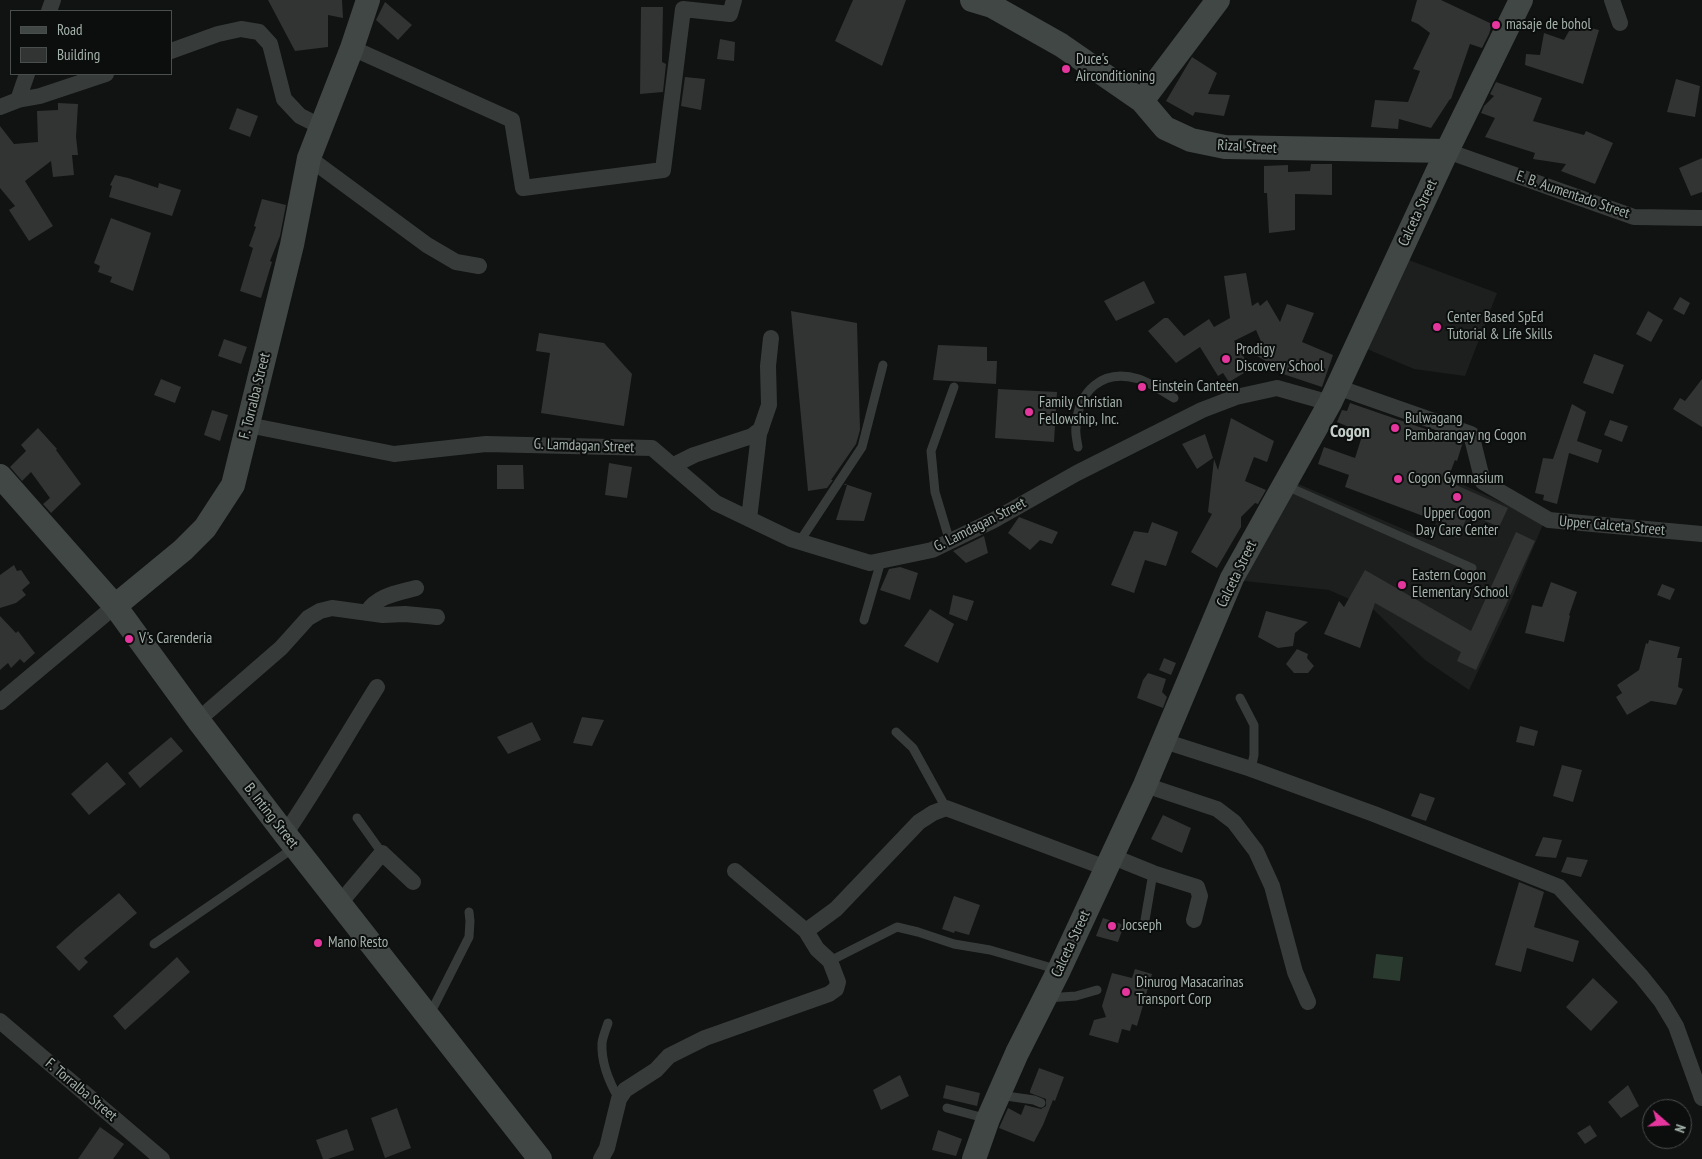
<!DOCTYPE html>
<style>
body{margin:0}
#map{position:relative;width:1702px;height:1159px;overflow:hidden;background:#111212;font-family:"PT Sans Narrow",sans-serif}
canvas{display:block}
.legend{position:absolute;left:10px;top:10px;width:162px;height:65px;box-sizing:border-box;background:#0c0d0d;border:1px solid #484f4c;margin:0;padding:6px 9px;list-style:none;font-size:15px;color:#a3b2aa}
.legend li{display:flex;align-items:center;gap:10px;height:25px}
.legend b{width:25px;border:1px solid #484f4c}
.north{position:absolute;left:1642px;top:1099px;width:50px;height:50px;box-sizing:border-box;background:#0c0d0d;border:1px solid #484f4c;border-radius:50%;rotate:109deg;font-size:14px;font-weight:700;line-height:20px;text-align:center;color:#a3b2aa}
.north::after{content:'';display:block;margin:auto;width:18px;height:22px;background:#e5369d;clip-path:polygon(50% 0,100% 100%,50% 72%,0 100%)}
</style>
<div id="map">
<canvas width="1702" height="1159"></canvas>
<ul class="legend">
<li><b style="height:6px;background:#404744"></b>Road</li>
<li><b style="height:14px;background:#313433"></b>Building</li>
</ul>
<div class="north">N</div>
</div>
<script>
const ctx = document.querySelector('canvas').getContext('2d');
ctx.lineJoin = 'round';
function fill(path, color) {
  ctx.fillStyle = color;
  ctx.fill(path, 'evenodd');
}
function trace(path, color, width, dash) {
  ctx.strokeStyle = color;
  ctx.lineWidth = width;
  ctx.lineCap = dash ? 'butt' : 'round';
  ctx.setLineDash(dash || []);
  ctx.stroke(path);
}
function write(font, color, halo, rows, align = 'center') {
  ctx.font = font + ' "PT Sans Narrow",sans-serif';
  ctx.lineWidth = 4;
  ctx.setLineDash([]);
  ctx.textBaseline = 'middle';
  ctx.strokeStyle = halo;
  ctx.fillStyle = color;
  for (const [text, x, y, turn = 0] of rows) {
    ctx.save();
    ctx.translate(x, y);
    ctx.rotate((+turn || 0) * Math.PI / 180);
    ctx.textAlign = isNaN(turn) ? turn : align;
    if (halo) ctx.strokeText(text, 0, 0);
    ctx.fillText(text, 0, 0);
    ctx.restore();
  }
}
fill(new Path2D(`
 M1406,259L1497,293L1465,376L1414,369L1367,349Z
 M1453,480L1544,522L1507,610L1469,690L1425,660L1374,610L1329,590L1244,581L1296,483L1429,540Z`), '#1d1f1f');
fill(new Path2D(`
 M1376,954L1403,957L1400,981L1373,978Z`), '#2b3a2f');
fill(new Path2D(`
 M268,0H342L343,18L328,15V47L295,51Z
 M853,0H906L882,66L835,41Z
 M1417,0H1441L1492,24L1489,34L1482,48L1470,44L1451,99H1450L1431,128L1399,119L1398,129L1371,127L1375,100L1408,102L1420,71L1413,69L1430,33L1418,24L1411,21Z
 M385,2L412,25L398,40L376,20Z
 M641,7H663L662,62L666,64L663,92L640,94Z
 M1573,24L1599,30L1583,84L1525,65L1526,54L1540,55L1544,33L1564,40Z
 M720,39L735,42L734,61L717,59Z
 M1192,57L1217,73L1208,94L1230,95L1224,116L1195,112L1193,116L1166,101Z
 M685,77L705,79L701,110L681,106Z
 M1676,79L1700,86L1695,117L1667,112Z
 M1496,82L1542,98L1533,121L1584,135L1586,131L1613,143L1595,184L1561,171L1566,164L1533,159L1535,153L1485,137L1495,118L1481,113L1484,106L1494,96L1490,94Z
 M58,103L78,104L76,137L78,155H72L74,175L53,177L51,161L25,181L53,226L29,241L9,210L15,206L0,188V126L14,144L38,142L37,111L58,110Z
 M237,108L258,116L250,137L229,129Z
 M1702,158V192L1691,196L1679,168Z
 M1311,164H1332V195L1295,194V230L1269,233L1267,193H1264V166L1288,165V172L1310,171Z
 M115,175L128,178L158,188L159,183L181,190L172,216L109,197L112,186L110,185Z
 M262,199L286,205L280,236L270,261L272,262L261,298L240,291L253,248L249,246L256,227L254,226Z
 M111,218L151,233L133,291L110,282L112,277L98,272L100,266L94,263Z
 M1246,273L1252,306L1258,302L1260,306L1267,300L1280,322L1287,304L1314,313L1302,342L1333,355L1322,387L1283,374L1285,372L1257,356L1263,346L1256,330L1234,341L1248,364L1241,368L1244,373L1229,382L1223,373L1218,376L1200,347L1176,363L1148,331L1164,318H1168L1184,336L1209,319L1214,327L1230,318L1224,276Z
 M1144,281L1155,303L1116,321L1104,301Z
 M1680,297L1690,303L1684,315L1673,309Z
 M791,311L857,323L860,430L856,444L831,480H833L827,488L808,491Z
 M1648,311L1663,320L1651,342L1636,334Z
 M539,333L604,343L632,374L624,426L541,413L550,353L536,351Z
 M224,339L247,347L241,364L218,356Z
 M938,345L987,347V361H997L996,384L933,380Z
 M1594,354L1624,365L1613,394L1583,383Z
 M161,379L181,387L175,403L154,395Z
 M1702,379V427L1673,409L1680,398L1685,401Z
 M998,389L1057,392L1054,442L995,438Z
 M1350,403L1463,442L1457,461L1455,460L1447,481L1508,508L1499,527L1468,513L1459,538L1440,531L1442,523L1345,487L1349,475L1318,464L1324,447L1355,458L1363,433L1337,422L1342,410L1347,411Z
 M1572,404L1586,412L1577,441L1602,450L1598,463L1569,453L1557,504L1543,500L1544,495L1535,493L1543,458L1553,459Z
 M212,410L228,415L220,441L204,435Z
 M1231,418L1274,441L1267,462L1254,457L1245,481L1266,490L1258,504L1255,503L1241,517V527L1217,568L1191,552L1212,514L1208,512L1214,459L1218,470Z
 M1610,420L1628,426L1622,442L1604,435Z
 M38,428L57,449L56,450L81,484L51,513L43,504L50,498L31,472L22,481L10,467L26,451L21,445Z
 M1205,434L1213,458L1197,469L1182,444Z
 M609,463L632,467L627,498L605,495Z
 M497,465H523L524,489H497Z
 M845,484L872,493L864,521L836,520L847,485H844Z
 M1019,517L1058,532L1052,544L1040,540L1030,550L1008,533Z
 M1152,522L1178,532L1166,566L1145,560L1134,593L1111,585L1134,531L1148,533Z
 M1516,532L1535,541L1476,670L1457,661L1461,652L1375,603L1360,648L1324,634L1339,601L1344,607L1365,570L1471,631Z
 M984,536L988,553L966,563L953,551Z
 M14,565L17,571L21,570L30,583L22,590L26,595L16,603L0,608V575Z
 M900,567L918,573L910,600L880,590L889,569Z
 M1551,582L1577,592L1569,615L1570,616L1564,642L1525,633L1532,605L1542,607Z
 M1662,584L1675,589L1670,600L1657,595Z
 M953,595L974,601L967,621L949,614Z
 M930,609L954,624L938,663L904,646Z
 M1266,611L1308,622L1295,633L1293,646L1278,648L1258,637Z
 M0,616L16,633L18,631L35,653L24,663L20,659L11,668L8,663L0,670Z
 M1649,640L1680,647L1677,658H1682L1678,687L1683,689L1676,705L1651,701L1627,715L1616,697L1622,693L1617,685L1639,670L1646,643L1648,644Z
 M1297,649L1308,654L1307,658L1314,666L1308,673H1294L1286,664Z
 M1164,658L1176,663L1171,675L1159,670Z
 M1148,673L1166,679L1162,692L1167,697L1163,708L1137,698L1143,680Z
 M582,717L604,720L592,746L573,743Z
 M532,722L541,740L508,754L497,737Z
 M1520,726L1538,731L1534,746L1516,742Z
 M171,737L183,751L140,788L128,773Z
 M107,762L126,784L89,815L71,794Z
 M1562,765L1582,770L1573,802L1553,796Z
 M1420,793L1435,798L1426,821L1411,816Z
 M1163,815L1191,828L1182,853L1151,839Z
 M1543,837L1562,840L1556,858L1535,856Z
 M1567,857L1588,860L1581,877L1561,872Z
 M1519,882L1544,892L1534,927L1579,941L1573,962L1527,948L1521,972L1495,965Z
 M119,893L137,913L84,958L88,962L79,971L56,947L77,928Z
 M954,896L980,905L969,935L955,931L954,933L942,929Z
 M1103,918L1124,925L1118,942L1096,936Z
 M177,957L190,972L125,1030L113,1016Z
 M1135,969L1152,974L1137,1026L1132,1024L1130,1031L1122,1029L1118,1043L1089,1035L1094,1020L1106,1017L1102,1006L1112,973L1132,978Z
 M1593,978L1618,1002L1591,1031L1566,1007Z
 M1039,1068L1064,1077L1055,1101L1053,1100L1043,1125L1034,1142L999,1128L1008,1108L1021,1115L1025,1105L1041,1109L1046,1106V1099L1030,1093V1091Z
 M900,1075L909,1096L881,1110L873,1090Z
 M946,1085L980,1093L977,1106L943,1098Z
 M1628,1085L1639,1106L1621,1118L1608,1102Z
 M397,1108L411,1148L385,1158L371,1118Z
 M1590,1125L1597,1136L1585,1144L1577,1133Z
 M100,1127L124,1144L113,1159H78Z
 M347,1129L354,1150L328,1159H323L316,1140Z
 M938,1130L962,1139L956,1156L932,1150Z`), '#313433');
trace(new Path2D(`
 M1078,447C1077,440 1075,434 1076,427C1078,391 1102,368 1139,379C1151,383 1163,392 1174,398
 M1284,485L1472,568
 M800,541L862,447L883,365
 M950,542L935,492L931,451L954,387
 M864,620L881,561
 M1240,698L1254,725V755L1251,769
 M896,732L913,748L946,808
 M357,818L382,853
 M1145,920L1153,873
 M154,944L295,847
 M830,961L897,927L918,932L954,944L990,950L1059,970
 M1047,998L1076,996L1097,990
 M430,1014L469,937L470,921L469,912
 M608,1023C606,1029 603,1036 602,1043C601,1063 609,1082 619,1099
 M999,1095L1034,1100L1041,1103
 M947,1108L988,1119`), '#373c3a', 9);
trace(new Path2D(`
 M1612,0L1620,23
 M49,11L53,0
 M352,48L512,120L523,188L663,170L683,9L730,14L734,0
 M171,51L218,34L241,29L259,32L270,44L284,99L300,116L320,126
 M18,100L27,74
 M0,107L18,100L40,96L106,74
 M1447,151L1634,217L1702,218
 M309,158L427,245L456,262L479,266
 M1337,387L1471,434L1483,482L1549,520L1702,534
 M248,425L394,454L486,444L652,448L716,503L791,539L870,563L932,550L994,520L1077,473L1202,410L1236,397L1277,388L1330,403
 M674,465L694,455L752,436L761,429
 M749,519L759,434L769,405L768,366L771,338
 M367,612C378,595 398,593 416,588
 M0,702L115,606
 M198,720L281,648L308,618L320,611L332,608L383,615L405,614L437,617
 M1164,741L1251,769L1374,814L1559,887L1641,976L1661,1001L1676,1026L1702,1098
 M1145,785L1217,809L1234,822L1256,851L1272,886L1295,972L1308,1002
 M285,834C318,786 346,736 377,687
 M1111,856L1153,873L1197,887L1200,896L1194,920
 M735,871L806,931
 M340,903L382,853L413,882
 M0,1021L162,1159
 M601,1159L607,1148L619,1099L625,1090L656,1070L669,1056L705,1038L829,994L836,989L838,982L830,961L817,949L806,931L836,909L919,822L933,813L946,808L1106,868`), '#373c3a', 16);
trace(new Path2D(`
 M972,0L992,6L1061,45L1142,101L1165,128L1191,140L1225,147L1447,151
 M1142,101L1218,0
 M0,476L115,606L198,720L285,834L540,1159
 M115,606L183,550L205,528L233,485L292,245L309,158L352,48L368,0
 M974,1159L988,1119L1017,1053L1059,970L1145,785L1232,578L1330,403L1447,151L1521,0`), '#404744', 24);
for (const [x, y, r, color] of [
 [1496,25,5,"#e5369d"],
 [1066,69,5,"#e5369d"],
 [1437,327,5,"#e5369d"],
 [1226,359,5,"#e5369d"],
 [1142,387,5,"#e5369d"],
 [1029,412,5,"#e5369d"],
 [1395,428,5,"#e5369d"],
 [1398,479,5,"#e5369d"],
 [1457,497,5,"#e5369d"],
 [1402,585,5,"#e5369d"],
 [129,639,5,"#e5369d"],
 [1112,926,5,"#e5369d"],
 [318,943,5,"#e5369d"],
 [1126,992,5,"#e5369d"]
]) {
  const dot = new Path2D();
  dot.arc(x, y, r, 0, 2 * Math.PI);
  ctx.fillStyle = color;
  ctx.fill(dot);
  trace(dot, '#0c0d0d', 2);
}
write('15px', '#a3b2aa', '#0c0d0d', [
 ["masaje de bohol",1506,25],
 ["Duce's",1076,60],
 ["Airconditioning",1076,77],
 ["Center Based SpEd",1447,318],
 ["Tutorial & Life Skills",1447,335],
 ["Prodigy",1236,350],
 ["Discovery School",1236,367],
 ["Einstein Canteen",1152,387],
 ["Family Christian",1039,403],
 ["Fellowship, Inc.",1039,420],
 ["Bulwagang",1405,419],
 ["Pambarangay ng Cogon",1405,436],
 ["Cogon Gymnasium",1408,479],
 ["Upper Cogon",1457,514,"center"],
 ["Day Care Center",1457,531,"center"],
 ["Eastern Cogon",1412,576],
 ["Elementary School",1412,593],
 ["V's Carenderia",139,639],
 ["Jocseph",1122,926],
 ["Mano Resto",328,943],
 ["Dinurog Masacarinas",1136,983],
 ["Transport Corp",1136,1000]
], 'left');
write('15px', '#a3b2aa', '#0c0d0d', [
 ["Rizal Street",1247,147,3],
 ["E. B. Aumentado Street",1573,195,19],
 ["Calceta Street",1418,213,-65],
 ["F. Torralba Street",255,396,-76],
 ["G. Lamdagan Street",584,446,2],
 ["G. Lamdagan Street",980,525,-27],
 ["Upper Calceta Street",1612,526,5],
 ["Calceta Street",1237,574,-64],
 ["B. Inting Street",271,816,52],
 ["Calceta Street",1071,944,-65],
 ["F. Torralba Street",81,1090,40]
]);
write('bold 18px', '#c4cfc9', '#0c0d0d', [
 ["Cogon",1350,432]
]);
</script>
